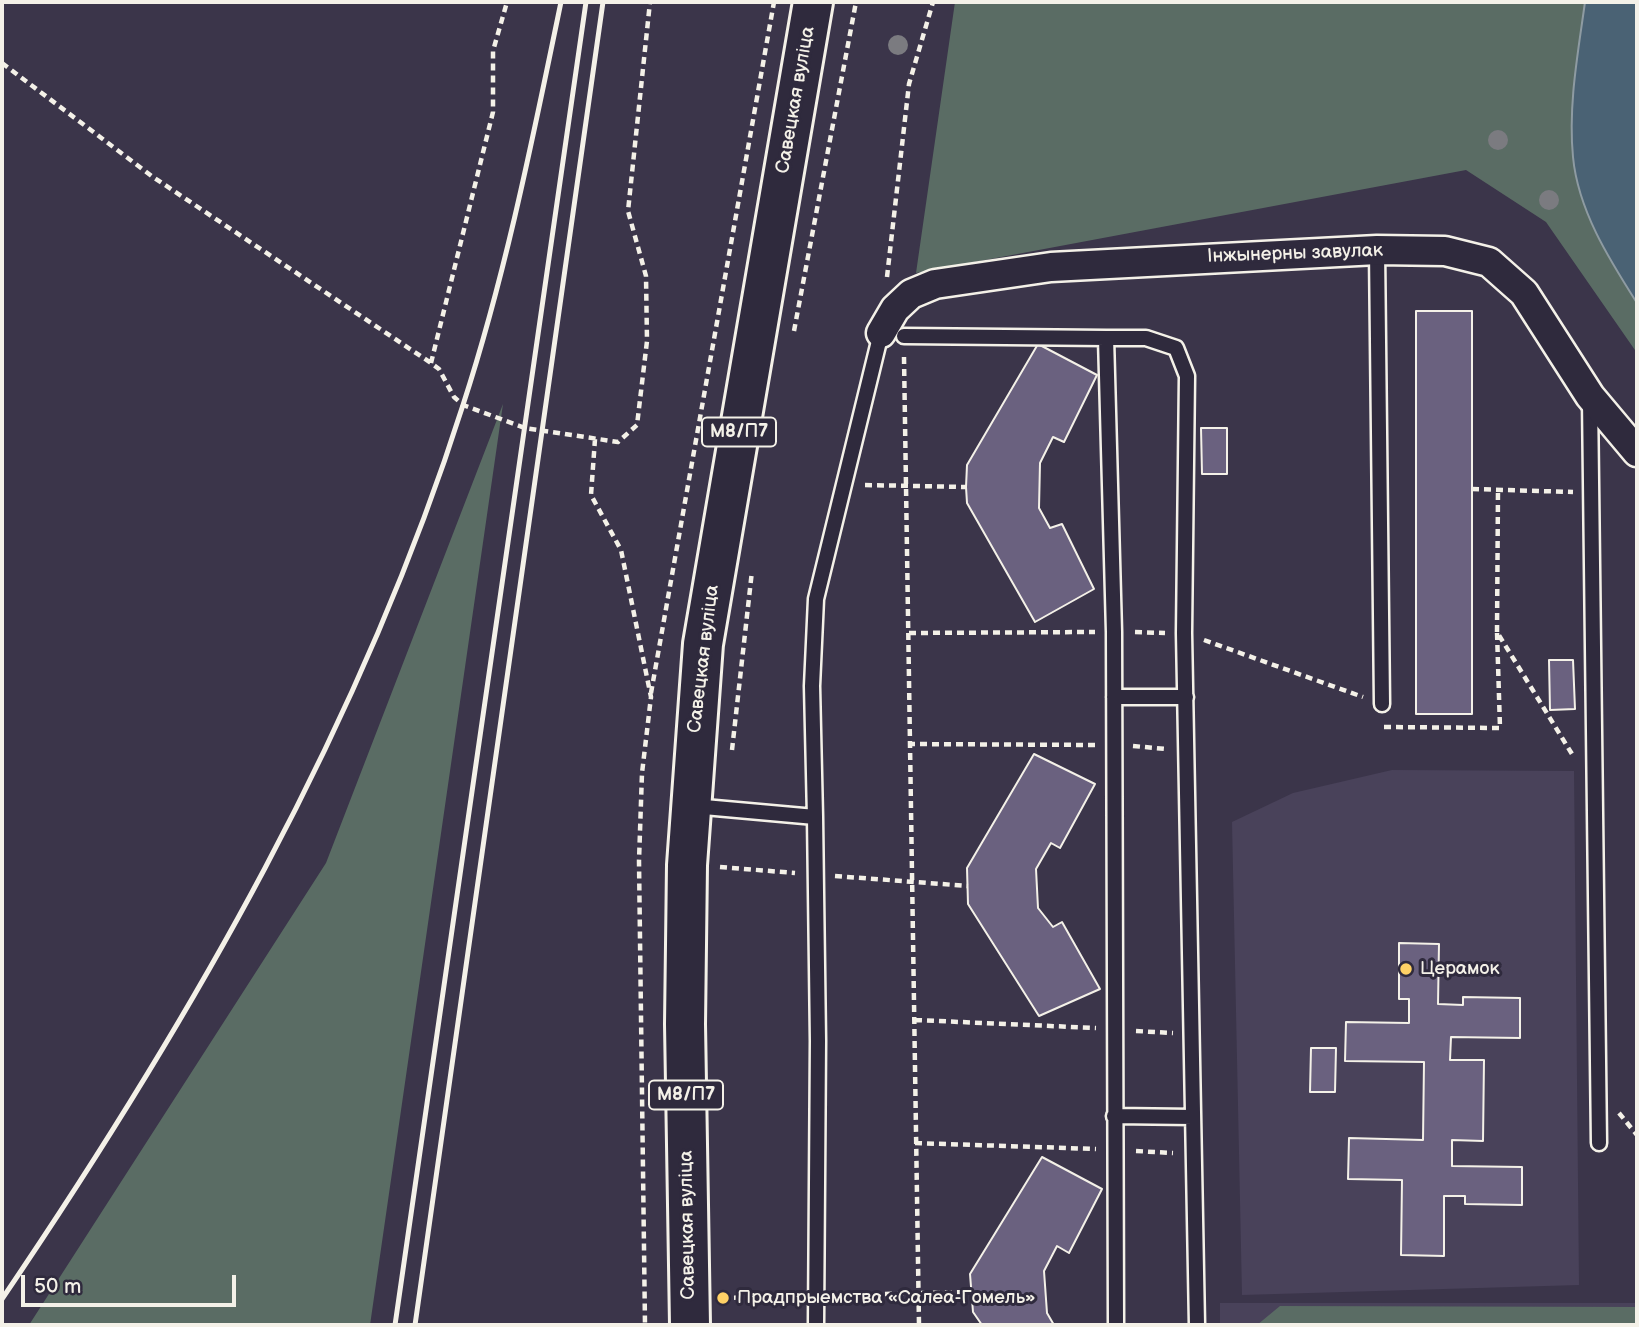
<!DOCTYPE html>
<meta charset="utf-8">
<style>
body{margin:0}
#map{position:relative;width:1639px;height:1327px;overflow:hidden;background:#3b354a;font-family:"Balsamiq Sans",sans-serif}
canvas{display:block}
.frame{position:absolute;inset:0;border:4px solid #f4f1e8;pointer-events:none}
.scale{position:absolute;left:21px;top:1275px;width:215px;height:32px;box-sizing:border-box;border:4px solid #f4f1e8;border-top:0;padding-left:9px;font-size:21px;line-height:24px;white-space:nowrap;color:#f4f1e8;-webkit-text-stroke:5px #2f2a3d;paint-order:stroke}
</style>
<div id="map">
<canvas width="1639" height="1327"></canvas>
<div class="frame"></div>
<div class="scale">50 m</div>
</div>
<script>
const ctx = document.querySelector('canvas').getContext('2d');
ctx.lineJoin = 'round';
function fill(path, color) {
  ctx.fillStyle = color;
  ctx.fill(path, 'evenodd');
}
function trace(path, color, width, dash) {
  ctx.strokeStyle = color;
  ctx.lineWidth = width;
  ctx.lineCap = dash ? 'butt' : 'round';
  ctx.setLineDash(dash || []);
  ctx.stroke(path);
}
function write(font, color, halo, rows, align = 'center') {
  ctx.font = font + ' "Balsamiq Sans",sans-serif';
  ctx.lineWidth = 6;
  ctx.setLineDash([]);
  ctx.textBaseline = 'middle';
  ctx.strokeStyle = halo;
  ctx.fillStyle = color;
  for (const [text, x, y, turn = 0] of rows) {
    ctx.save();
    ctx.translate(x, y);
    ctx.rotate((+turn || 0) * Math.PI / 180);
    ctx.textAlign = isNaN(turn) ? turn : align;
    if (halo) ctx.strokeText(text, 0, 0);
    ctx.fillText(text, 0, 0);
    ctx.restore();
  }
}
fill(new Path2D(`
 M1392,770L1574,771L1579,1285L1242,1295L1232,822L1293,793Z
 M1220,1303H1637V1325H1220Z`), '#49425a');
fill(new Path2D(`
 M955,2H1637V353L1546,222L1466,170L916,273Z
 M503,404L370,1325H29L326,863Z
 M1280,1306L1637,1307V1325H1257Z`), '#5a6c64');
const water = new Path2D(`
 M1585,2H1637V303C1609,259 1578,210 1573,157C1568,105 1578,53 1585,2Z`);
fill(water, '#4a6274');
trace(water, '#8e9ba2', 2);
const building = new Path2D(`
 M1416,311H1472V714H1416Z
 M1038,344L1097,375L1064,442L1053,437L1040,463L1039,508L1050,528L1062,524L1094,589L1035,622L967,503L966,487L967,465Z
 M1201,428H1227V474H1202Z
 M1549,660H1573L1575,709L1550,710Z
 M1034,754L1095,784L1060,848L1051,843L1036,869L1038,908L1053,927L1062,922L1100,989L1039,1016L968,904L967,868Z
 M1399,943L1439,944L1438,1004L1463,1005V997L1520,998V1038L1451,1037L1450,1060H1484L1483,1141L1452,1140V1166L1522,1167V1205L1465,1204V1196H1444V1256L1401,1255L1402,1180L1348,1179L1349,1138L1423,1140L1424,1062L1345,1061L1346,1022L1409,1023V999H1399Z
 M1311,1048H1336L1335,1092H1310Z
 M1042,1157L1102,1189L1069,1253L1057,1246L1044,1271L1047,1313L1054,1325H982L973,1312L970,1274Z`);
fill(building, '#6a617f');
trace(building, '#f4f1e8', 2);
const lane = new Path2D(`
 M1377,250L1382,704
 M904,336L1106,338L1114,632L1116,1325
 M1106,338H1146L1176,348L1187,376L1184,633L1197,1325
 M1590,399L1599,1143
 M1114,697H1186
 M693,806L815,817L812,686L816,599L881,333
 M815,817L818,1041L816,1325
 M1114,1116L1193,1117`);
const street = new Path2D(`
 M881,333L895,309L911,294L935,284L1051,267L1377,250L1445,251L1489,262L1524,293L1590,396L1637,452`);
const primary = new Path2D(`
 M690,1325L685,1024L687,865L703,644L813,2`);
trace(lane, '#f4f1e8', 19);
trace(street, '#f4f1e8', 33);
trace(primary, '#f4f1e8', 44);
trace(new Path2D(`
 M2,63L153,177L431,363L439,369L454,397L463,405L525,428L618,442L637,425L647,341L646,276L628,211L650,2
 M887,277L909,84L933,2
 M794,331L856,2
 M904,357L919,1325
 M431,363L493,112V51L507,2
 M595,439L591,495L621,550L651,697L642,773L639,861L645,1325
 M865,485L966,487
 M1472,489L1573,492
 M1135,632L1165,633
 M1497,632L1498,490
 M909,633L1095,632
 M1204,640L1363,697
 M651,693L774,2
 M1384,727L1500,728L1497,632L1572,754
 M908,744L1096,745
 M1133,746L1166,749
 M732,750L752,571
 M720,867L795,873
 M835,876L968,886
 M915,1020L1096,1028
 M1136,1031L1173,1033
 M1619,1113L1637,1135
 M915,1143L1096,1149
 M1136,1151L1173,1153
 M837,1295L971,1292
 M722,1298L797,1296`), '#f4f1e8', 4.5, [7, 5]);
trace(lane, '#2f2a3d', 14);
trace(street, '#2f2a3d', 28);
trace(primary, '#2f2a3d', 38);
trace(new Path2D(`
 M2,1299C190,1022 361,726 463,405C506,273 533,137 561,2
 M395,1325L586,2
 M415,1325L603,2`), '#f4f1e8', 5);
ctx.fillStyle = '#7b7b80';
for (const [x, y] of [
 [898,45],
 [1498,140],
 [1549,200]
]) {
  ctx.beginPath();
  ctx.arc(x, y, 10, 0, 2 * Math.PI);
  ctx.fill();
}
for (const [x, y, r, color] of [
 [1406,969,7,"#ffd166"],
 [723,1298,7,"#ffd166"]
]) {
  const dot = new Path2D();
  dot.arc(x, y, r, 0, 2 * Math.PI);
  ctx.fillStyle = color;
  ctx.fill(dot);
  trace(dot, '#2f2a3d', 2.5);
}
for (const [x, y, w] of [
 [739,432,74],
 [686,1095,74]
]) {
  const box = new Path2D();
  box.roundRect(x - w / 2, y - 14.5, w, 29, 5);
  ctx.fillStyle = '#2f2a3d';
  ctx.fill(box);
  trace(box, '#f4f1e8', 2);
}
write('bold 18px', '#f4f1e8', null, [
 ["М8/П7",739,432],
 ["М8/П7",686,1095]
]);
write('19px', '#f4f1e8', '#2f2a3d', [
 ["Савецкая вуліца",796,100,-80],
 ["Інжынерны завулак",1295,254,-2],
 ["Савецкая вуліца",704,659,-83],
 ["Савецкая вуліца",688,1225,-91]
]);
write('19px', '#f4f1e8', '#2f2a3d', [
 ["Церамок",1420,969],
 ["Прадпрыемства «Салеа-Гомель»",737,1298]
], 'left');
</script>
